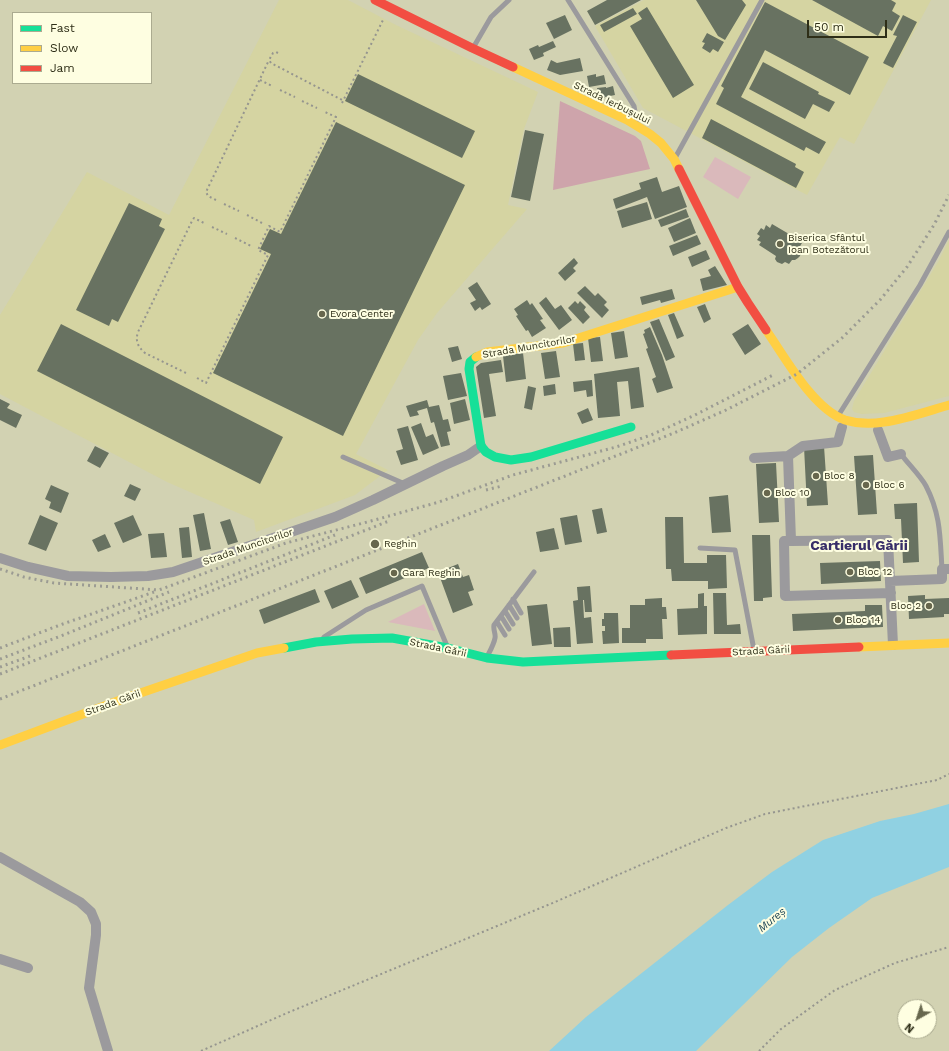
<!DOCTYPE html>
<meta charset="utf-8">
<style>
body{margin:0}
#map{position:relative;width:949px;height:1051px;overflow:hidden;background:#d2d2b2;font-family:"Work Sans",sans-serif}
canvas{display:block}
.legend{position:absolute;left:12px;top:12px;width:140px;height:72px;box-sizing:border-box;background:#fefee1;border:1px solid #abab90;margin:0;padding:5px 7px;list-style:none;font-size:12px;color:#2e2e17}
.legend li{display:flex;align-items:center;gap:8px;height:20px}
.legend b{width:20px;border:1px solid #abab90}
.north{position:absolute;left:897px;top:999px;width:40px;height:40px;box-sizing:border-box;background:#fefee1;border:1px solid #abab90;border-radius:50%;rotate:219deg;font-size:11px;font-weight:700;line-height:16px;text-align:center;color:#2e2e17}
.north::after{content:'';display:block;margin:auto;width:14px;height:18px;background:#67674d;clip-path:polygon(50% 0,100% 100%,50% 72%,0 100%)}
.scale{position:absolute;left:807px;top:20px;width:80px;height:18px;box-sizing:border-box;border:2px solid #2e2e17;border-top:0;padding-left:5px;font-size:12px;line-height:14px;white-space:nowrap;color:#2e2e17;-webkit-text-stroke:3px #fefee1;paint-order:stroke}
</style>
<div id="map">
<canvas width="949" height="1051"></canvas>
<ul class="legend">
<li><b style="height:5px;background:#16e098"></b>Fast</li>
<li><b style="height:5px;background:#ffcf43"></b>Slow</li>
<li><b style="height:5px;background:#f24e42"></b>Jam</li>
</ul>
<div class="north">N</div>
<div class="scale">50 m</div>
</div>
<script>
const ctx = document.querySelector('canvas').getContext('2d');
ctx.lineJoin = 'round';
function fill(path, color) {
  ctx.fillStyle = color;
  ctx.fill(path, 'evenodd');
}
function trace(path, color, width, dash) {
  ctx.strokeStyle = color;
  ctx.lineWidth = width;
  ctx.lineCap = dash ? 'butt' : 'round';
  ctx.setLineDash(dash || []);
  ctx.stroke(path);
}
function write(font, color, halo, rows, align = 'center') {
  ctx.font = font + ' "Work Sans",sans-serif';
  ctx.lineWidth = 4;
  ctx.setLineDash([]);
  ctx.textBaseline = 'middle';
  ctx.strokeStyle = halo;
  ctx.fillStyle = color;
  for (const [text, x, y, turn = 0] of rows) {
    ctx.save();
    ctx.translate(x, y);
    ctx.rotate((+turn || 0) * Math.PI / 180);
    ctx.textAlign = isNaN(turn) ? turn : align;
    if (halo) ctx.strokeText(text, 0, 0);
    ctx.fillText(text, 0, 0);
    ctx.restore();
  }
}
fill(new Path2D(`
 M279,0H348L396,25L538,92L524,129L508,205L527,209L437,313L418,340L356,454L388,470L355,495L256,532L254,520L167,482L0,394V315L87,172L169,215Z
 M644,0H931L854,144L840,137L807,195L643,108L595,26Z
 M949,240V396L884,413L861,414L854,412L852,409L854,401L938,262Z`), '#d5d4a2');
fill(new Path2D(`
 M715,157L751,177L738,199L703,177Z
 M424,604L435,631L388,622Z`), '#dab9bb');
fill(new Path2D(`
 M560,101L635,136L641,141L650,169L553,190Z`), '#cea4ab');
fill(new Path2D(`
 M949,804V867L872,898L829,928L792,957L696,1051H549L586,1017L728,905L772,872L823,840L880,821L914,814Z`), '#90d1e2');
fill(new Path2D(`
 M607,0H641L595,25L587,11Z
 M696,0H742L746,5L725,40L718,36Z
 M812,0H891L896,3L892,11L900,16L892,31L883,26L878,36Z
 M765,2L869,57L850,95L765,50L741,97L826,142L819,154L806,147L804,151L716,104L724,88L721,86Z
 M647,7L694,85L673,98L630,26L642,19L638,13Z
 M633,8L637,14L604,32L600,25Z
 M565,15L572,30L554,39L546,23Z
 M903,15L917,22L893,68L883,63L897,36L893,35Z
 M707,33L724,42L718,52L713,49L710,53L702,48L705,43L702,42Z
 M553,41L556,47L543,53L544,56L534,60L529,49L538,45L539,47Z
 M580,58L583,71L560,75L547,70L551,60L557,63Z
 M763,62L819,92L818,94L835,102L829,112L813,104L805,119L749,89Z
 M358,74L475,131L462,158L345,101Z
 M596,74V77L604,75L606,84L589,87L587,76Z
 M613,86L615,95L605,97V98L599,99L597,88L606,87V88Z
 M711,119L796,164L795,167L804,172L796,188L702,138Z
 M336,122L465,185L343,436L213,373L271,254L260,249L270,229L281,234Z
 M525,130L544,134L530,201L511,197Z
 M657,177L662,192L679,186L687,207L655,219L647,197L616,209L613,199L641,189L639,183Z
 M647,202L652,219L622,228L617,211Z
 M129,203L162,219L159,226L165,229L118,322L112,319L109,326L76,310Z
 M686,209L689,217L661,227L658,220Z
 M690,218L696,233L674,242L668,228Z
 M772,224L789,234L791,233H794L797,235L798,240L802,243L799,248L801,252L800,256L798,258L795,260H792L789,264L785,262L782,264L777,262L775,259L776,256L759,245L761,242L757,240L760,236L757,234L761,228L764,230L766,225L770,228Z
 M697,235L701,244L673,256L669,246Z
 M706,250L710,259L692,267L688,257Z
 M574,258L578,263L573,268L576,271L565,281L558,273Z
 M715,266L727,285L703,291L700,279L711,276L708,270Z
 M477,282L491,304L482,310L480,307L475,311L470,303L476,300L468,288Z
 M585,286L595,296L598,293L607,302L604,305L609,310L602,318L577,293Z
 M672,289L675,299L661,303L660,300L642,305L640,297Z
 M546,297L555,309L561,305L572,320L559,330L539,303Z
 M527,300L530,305L532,303L543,319L540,320L546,328L532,337L528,330L526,331L516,316L518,315L514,309Z
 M575,301L578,304L580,301L586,307L584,310L590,317L583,324L568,308Z
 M705,304L711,319L704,323L697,307Z
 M674,313L684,336L677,339L668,315Z
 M659,319L675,357L666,361L650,322Z
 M61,324L283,437L260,484L37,371Z
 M748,324L761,344L745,355L732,334Z
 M650,327L662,355L673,388L657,393L652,379L656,377L646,349L648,348L643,334L645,333L644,330Z
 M624,331L628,357L615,359L611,333Z
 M600,337L603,361L591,362L588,338Z
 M583,343L585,360L575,361L573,344Z
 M458,346L462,359L452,362L448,348Z
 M556,351L560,377L545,379L541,353Z
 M523,353L526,379L506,382L503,356Z
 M501,360L503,372L489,374L496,416L484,418L476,367L481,363Z
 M639,367L644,407L631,409L628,381L617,382L620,416L598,418L594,374Z
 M461,373L467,396L448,400L443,376Z
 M592,380L593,396L587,397L586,390L574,392L573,382Z
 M555,384L556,394L544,396L543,386Z
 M528,386L536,388L532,410L524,408Z
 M0,399L10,404L7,408L22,415L16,428L0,420Z
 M465,399L470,420L454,424L450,403Z
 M427,400L429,407L439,405L443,420L448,419L451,431L447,432L450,445L441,447L434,422L431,423L427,408L417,411L419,415L410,417L406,406Z
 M588,408L593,420L582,424L577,413Z
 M421,423L426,437L433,434L439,448L423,455L411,427Z
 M408,426L418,460L401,465L396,451L403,449L397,429Z
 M95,446L109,453L100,468L87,461Z
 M824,446L828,505L807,506L804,447Z
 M873,455L877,514L858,515L854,456Z
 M776,463L779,522L759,523L756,464Z
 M130,484L141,489L135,501L124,496Z
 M51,485L69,493L61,513L49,508L51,502L45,499Z
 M728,495L731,532L712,533L709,497Z
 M917,503L919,562L903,563L901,519H895L894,504Z
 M602,508L607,532L597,534L592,510Z
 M204,513L211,549L200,551L193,515Z
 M40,515L58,523L46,551L28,544Z
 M133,515L142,535L123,543L114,523Z
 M577,515L582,542L565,545L560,518Z
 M665,517H683L684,563H707V555H726L727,588L708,589V581H672L671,569H666Z
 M230,519L238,542L228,545L220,522Z
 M189,527L192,557L182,558L179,528Z
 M554,528L559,549L540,552L536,532Z
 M164,533L167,557L151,558L148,534Z
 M105,534L111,547L98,552L92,540Z
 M752,535H770L772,597L763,598V601H754Z
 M422,552L429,568L366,594L359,578Z
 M880,561L881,581L821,584L820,563Z
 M458,564L463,577L469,575L474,590L468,592L473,605L453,613L438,572Z
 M351,580L359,597L332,609L324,591Z
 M590,586L592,612H585L584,600H583L584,618L591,617L593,643L577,644L573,601L578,600L577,587Z
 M315,589L320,602L264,624L259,610Z
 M704,593V606H707V634L678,635L677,609L698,608V594Z
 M713,593H726L727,625L740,624L741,634H714Z
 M925,595V599L949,598V614H944V617L909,619L908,596Z
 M662,598V607H666L667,619H662L663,639H646V643H622V628H630V605H645V599Z
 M547,604L552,644L532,646L527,606Z
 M865,605H882L883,627L793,631L792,614L865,611Z
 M604,613H618L619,643L603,644L602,631H605V626H602V619H604Z
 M570,627L571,647H554L553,628Z`), '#687261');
trace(new Path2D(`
 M278,53L276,52L273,53L269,60L271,63L344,101
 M260,80L272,86
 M280,90L295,97
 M302,101L317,108
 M342,103L384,18
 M216,200L208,196L206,192L269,60
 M224,204L239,211
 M247,215L262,223
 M212,227L227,234
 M235,238L251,246
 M186,373L145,353C138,347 135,341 138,332L192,221L194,218L204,223
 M197,378L206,383L268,255L258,250L269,226L280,232L336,117L325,112
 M201,1051L287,1013L555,902L726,828L765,814L937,780L949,774
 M759,1051L781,1029L835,990L895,963L949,947`), '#95958f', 2, [2, 3]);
trace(new Path2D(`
 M568,0L634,106L637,124
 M473,48L491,17L509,0
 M675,158L762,0
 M838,416L920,285L949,232
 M901,454C908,464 920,475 926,486C941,515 940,538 942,569
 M343,457L405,484
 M700,548L735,550L754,650
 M513,599L521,613
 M509,605L517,618
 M505,611L513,624
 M501,616L509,629
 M497,622L505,635
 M324,637L366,610L422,586L447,646
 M487,657C490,651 494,644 495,638C496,634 493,630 494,625L534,572`), '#9b9a9d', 5);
trace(new Path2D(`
 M878,430L888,457L901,454
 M788,456L803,446L838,442L842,427
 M754,458L788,456L791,541L888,540L893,645
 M791,541H784L785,596L891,593
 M0,558L28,567L68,576L111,577L148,576L173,572L335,517L373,500L443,466L468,455L481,446
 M890,581L942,579V569H949
 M0,857L80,902L91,912L96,924V935L89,988L108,1051
 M0,959L28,968`), '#9b9a9d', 10);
trace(new Path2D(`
 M476,357L470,362L469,369L481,446L486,452L495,457L511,460L531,457L631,427
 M284,648L316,642L352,639L392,638L448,648L487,658L523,662L671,655`), '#16e098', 9);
trace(new Path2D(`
 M513,67L627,120L650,134L661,143L674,159L679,169
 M766,330C785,357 813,409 845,420C858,424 872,424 884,422C906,419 928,411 949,405
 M476,357L487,352L563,343L738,287
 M859,647L949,643
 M0,745L123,699L257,653L284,648`), '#ffcf43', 9);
trace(new Path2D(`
 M375,0L472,48L513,67
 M679,169L738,287L748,303L766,330
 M671,655L859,647`), '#f24e42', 9);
trace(new Path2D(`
 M486,490L502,486
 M0,569L24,577L54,583L159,590L286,543L371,521L439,502L513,475L616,447L651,435L695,415L775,374
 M138,613L335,535
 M0,648L60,625L154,592
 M0,659L66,634L169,592
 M0,667L30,656
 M0,674L389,521
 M0,699L674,433L726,410L797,374L842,338L880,300L907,267L934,225L949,195`), '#9b9b93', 3, [2, 4]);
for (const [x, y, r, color] of [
 [780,244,4,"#67674d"],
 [322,314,4,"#67674d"],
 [816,476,4,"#67674d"],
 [866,485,4,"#67674d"],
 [767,493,4,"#67674d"],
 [375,544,5,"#67674d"],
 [850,572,4,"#67674d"],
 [394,573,4,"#67674d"],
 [929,606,4,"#67674d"],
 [838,620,4,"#67674d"]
]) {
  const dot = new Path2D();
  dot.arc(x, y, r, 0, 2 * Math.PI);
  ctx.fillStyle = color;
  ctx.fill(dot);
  trace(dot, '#fefee1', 1.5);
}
write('10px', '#2e2e17', '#fefee1', [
 ["Strada Ierbușului",612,103,26],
 ["Strada Muncitorilor",529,347,-10],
 ["Strada Muncitorilor",248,547,-19],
 ["Strada Gării",438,648,12],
 ["Strada Gării",761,651,-3],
 ["Strada Gării",113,703,-20]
]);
write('10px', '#2e2e17', '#fefee1', [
 ["Biserica Sfântul",788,238],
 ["Ioan Botezătorul",788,250],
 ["Evora Center",330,314],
 ["Bloc 8",824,476],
 ["Bloc 6",874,485],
 ["Bloc 10",775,493],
 ["Reghin",384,544],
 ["Bloc 12",858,572],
 ["Gara Reghin",402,573],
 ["Bloc 2",921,606,"right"],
 ["Bloc 14",846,620]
], 'left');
write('italic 11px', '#1b4455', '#fefee1', [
 ["Mureș",772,920,-39]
]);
write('bold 14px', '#372d68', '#fefee1', [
 ["Cartierul Gării",859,546]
]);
</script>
